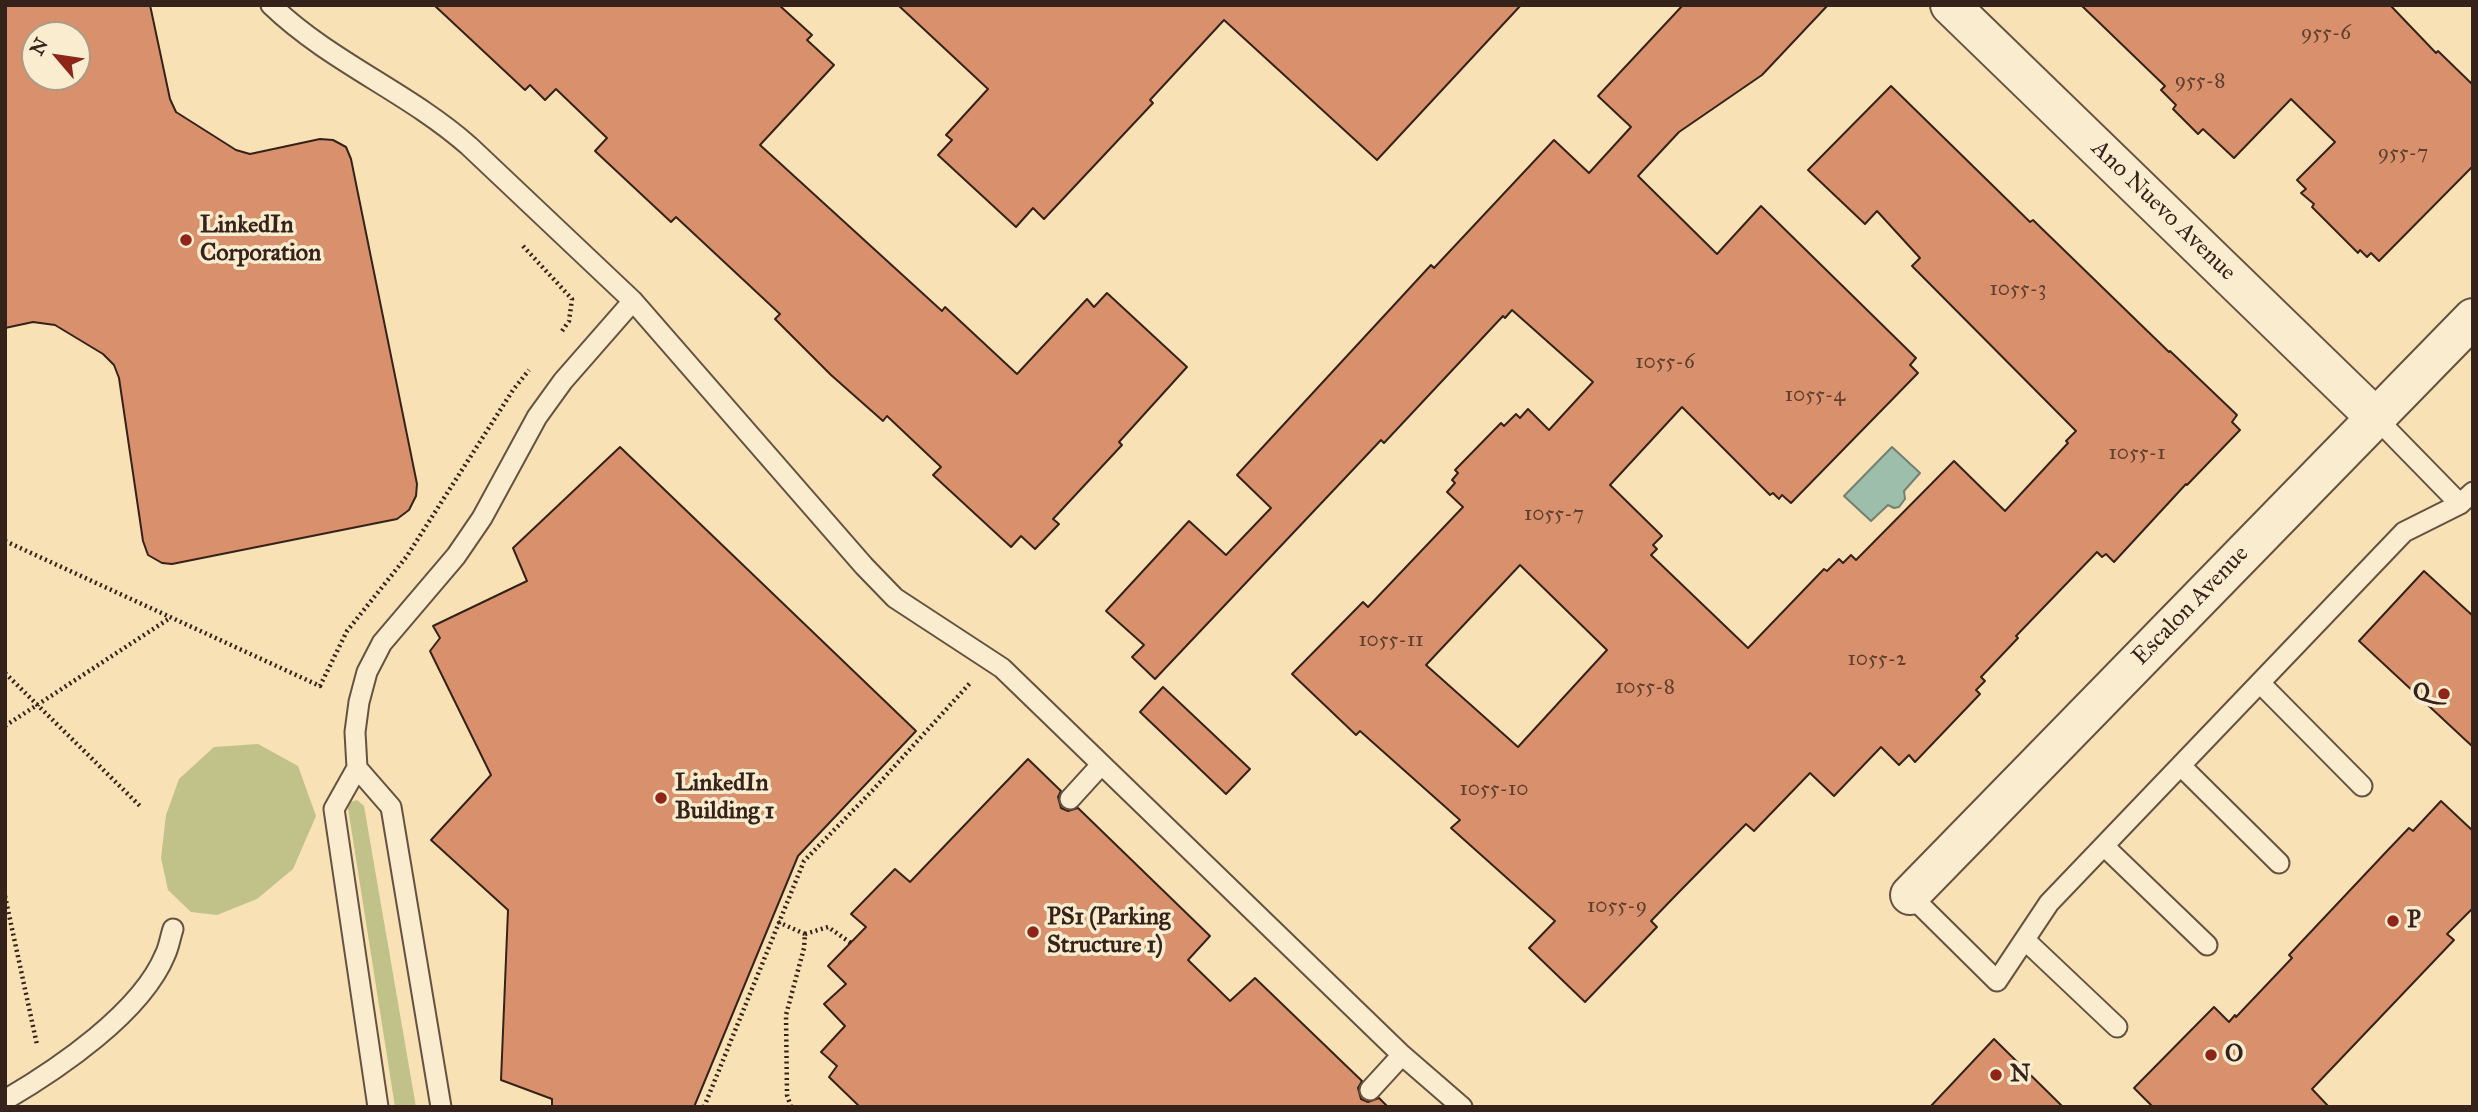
<!DOCTYPE html>
<style>
body{margin:0}
#map{position:relative;width:2478px;height:1112px;overflow:hidden;background:#f7e1b5;font-family:"IM FELL Great Primer",serif}
canvas{display:block}
.frame{position:absolute;inset:0;border:7px solid #35221a;pointer-events:none}
.north{position:absolute;left:21px;top:21px;width:70px;height:70px;box-sizing:border-box;background:#faeccf;border:2px solid #ab9b87;border-radius:50%;rotate:299deg;font-size:19px;font-weight:700;line-height:28px;text-align:center;color:#35221a}
.north::after{content:'';display:block;margin:auto;width:24px;height:32px;background:#8f2418;clip-path:polygon(50% 0,100% 100%,50% 72%,0 100%)}
</style>
<div id="map">
<canvas width="2478" height="1112"></canvas>
<div class="frame"></div>
<div class="north">N</div>
</div>
<script>
const ctx = document.querySelector('canvas').getContext('2d');
ctx.lineJoin = 'round';
function fill(path, color) {
  ctx.fillStyle = color;
  ctx.fill(path, 'evenodd');
}
function trace(path, color, width, dash) {
  ctx.strokeStyle = color;
  ctx.lineWidth = width;
  ctx.lineCap = dash ? 'butt' : 'round';
  ctx.setLineDash(dash || []);
  ctx.stroke(path);
}
function write(font, color, halo, rows, align = 'center') {
  ctx.font = font + ' "IM FELL Great Primer",serif';
  ctx.lineWidth = 7;
  ctx.setLineDash([]);
  ctx.textBaseline = 'middle';
  ctx.strokeStyle = halo;
  ctx.fillStyle = color;
  for (const [text, x, y, turn = 0] of rows) {
    ctx.save();
    ctx.translate(x, y);
    ctx.rotate((+turn || 0) * Math.PI / 180);
    ctx.textAlign = isNaN(turn) ? turn : align;
    if (halo) ctx.strokeText(text, 0, 0);
    ctx.fillText(text, 0, 0);
    ctx.restore();
  }
}
fill(new Path2D(`
 M258,744L298,766L316,816L293,869L257,899L217,915L191,912L168,890L161,858L166,815L179,779L214,747Z
 M357,800L364,806L416,1107H395L348,808L351,802Z`), '#c1c28a');
const water = new Path2D(`
 M1892,447L1920,473L1904,491L1905,499L1899,507L1894,508L1888,505L1871,521L1844,496Z`);
fill(water, '#9dbeab');
trace(water, '#738071', 2);
const building = new Path2D(`
 M5,5H150L170,99L176,112L236,150L250,154L320,139L333,140L346,147L351,159L417,484L416,496L409,510L397,519L172,564L162,563L148,555L143,541L119,378L114,365L103,354L55,325L33,322L5,328ZM35,35H77V77H35Z
 M434,5H779L812,35L807,40L834,65L760,145L942,311L945,307L1017,374L1087,299L1094,307L1107,293L1187,367L1119,442L1122,445L1053,519L1059,524L1035,549L1021,536L1011,547L933,475L941,467L887,416L883,421L831,375L775,319L780,314L676,217L671,222L595,151L607,138L556,89L545,100L530,85L525,90Z
 M898,5H1521L1377,160L1224,20L1150,100L1153,103L1044,219L1033,208L1016,227L938,155L952,140L946,135L988,89Z
 M1683,5H1828L1762,75L1679,132L1638,176L1717,254L1761,206L1916,358L1910,365L1918,373L1791,503L1782,495L1779,499L1773,493L1770,495L1682,407L1610,485L1662,536L1653,545L1657,549L1651,555L1748,648L1824,569L1827,571L1839,559L1843,563L1851,555L1856,560L1954,461L2005,511L2068,443L2066,441L2076,431L1912,266L1920,258L1877,211L1865,224L1808,170L1891,86L2030,222L2033,220L2169,352L2170,351L2237,415L2232,422L2240,430L2187,485L2186,484L2114,562L2106,554L2102,557L2097,552L2016,636L2018,638L1981,677L1985,681L1976,690L1980,694L1915,762L1909,755L1899,765L1881,747L1834,796L1810,773L1754,831L1746,824L1678,893L1651,921L1657,927L1585,1002L1529,948L1555,921L1451,828L1460,820L1360,731L1356,735L1292,674L1363,602L1368,607L1463,507L1447,492L1455,483L1452,480L1458,473L1455,470L1501,423L1504,426L1516,414L1520,418L1528,409L1549,430L1593,382L1512,310L1505,318L1503,316L1384,443L1381,440L1155,679L1132,657L1144,645L1106,611L1189,521L1226,555L1271,508L1237,475L1431,265L1434,268L1554,140L1589,173L1631,127L1598,96ZM1520,565L1607,650L1518,747L1426,665Z
 M2081,5H2390L2436,53L2438,51L2473,85V166L2379,261L2371,253L2367,257L2360,250L2358,253L2312,207L2314,204L2301,193L2306,189L2297,180L2335,142L2291,99L2234,158L2203,129L2198,134L2173,109L2176,105L2161,90L2165,86Z
 M620,447L916,731L798,856L694,1107H552V1099L501,1080L508,910L431,840L491,775L430,651L440,638L433,626L527,581L513,548Z
 M2424,571L2473,616V747L2359,641Z
 M1163,687L1250,769L1226,794L1140,712Z
 M1028,759L1061,791L1058,797L1061,808L1068,811L1078,808L1210,936L1188,960L1230,1001L1255,978L1362,1081L1358,1088L1361,1099L1368,1102L1379,1098L1388,1107H860L829,1077L837,1066L821,1052L845,1026L824,1004L846,984L828,966L866,927L851,914L895,869L910,882Z
 M2441,801L2473,831V908L2447,934L2454,940L2312,1089L2329,1107H2153L2134,1088L2214,1007L2229,1022L2235,1015L2236,1017L2292,958L2289,955L2387,851L2409,828L2413,831Z
 M1994,1039L2063,1107H1930Z`);
fill(building, '#d8916c');
trace(building, '#35221a', 2);
const service = new Path2D(`
 M271,5C330,62 408,92 469,146L633,301L864,566L895,598L1002,668L1402,1055L1462,1107
 M2375,417L2460,504
 M2260,683L2362,786
 M2181,766L2279,863
 M357,768L391,807L441,1107
 M1070,799L1101,765
 M2104,846L2207,945
 M1910,895L1997,981L2049,903L2404,532L2460,504L2473,492
 M2025,940L2117,1027
 M1370,1090L1402,1055
 M5,1100C58,1069 141,1013 165,955C169,947 170,938 173,929
 M378,1107L334,809L357,768L355,732L359,702L367,672L382,643L456,556L482,518L537,417L563,381L633,301`);
const minor = new Path2D(`
 M1950,5L2375,417
 M1910,895L2473,318`);
trace(service, '#665241', 23);
trace(minor, '#665241', 42);
trace(new Path2D(`
 M523,246L572,299L569,321L562,331
 M5,541L320,686L347,631L407,556L513,390L529,370
 M5,673L140,806
 M5,726L170,618
 M5,896L37,1045
 M778,922L805,934L804,948L786,1015L787,1095L791,1107
 M805,934L828,927L851,943
 M704,1107L804,861L872,791L971,682`), '#35221a', 4.5, [2, 3.5]);
trace(service, '#faeccf', 19);
trace(minor, '#faeccf', 38);
for (const [x, y, r, color] of [
 [186,240,7,"#8f2418"],
 [2444,694,7,"#8f2418"],
 [661,798,7,"#8f2418"],
 [2393,921,7,"#8f2418"],
 [1033,932,7,"#8f2418"],
 [2211,1055,7,"#8f2418"],
 [1996,1075,7,"#8f2418"]
]) {
  const dot = new Path2D();
  dot.arc(x, y, r, 0, 2 * Math.PI);
  ctx.fillStyle = color;
  ctx.fill(dot);
  trace(dot, '#faeccf', 2.5);
}
write('21px', '#5e3e2e', null, [
 ["955-6",2326,34],
 ["955-8",2200,82],
 ["955-7",2403,154],
 ["1055-3",2018,290],
 ["1055-6",1665,363],
 ["1055-4",1815,396],
 ["1055-1",2137,454],
 ["1055-7",1554,515],
 ["1055-11",1391,641],
 ["1055-2",1877,660],
 ["1055-8",1645,688],
 ["1055-10",1494,790],
 ["1055-9",1617,907]
]);
write('24px', '#35221a', '#faeccf', [
 ["Ano Nuevo Avenue",2163,211,44],
 ["Escalon Avenue",2191,606,-46]
]);
write('bold 24px', '#35221a', '#faeccf', [
 ["LinkedIn",200,226],
 ["Corporation",200,254],
 ["Q",2430,694,"right"],
 ["LinkedIn",675,784],
 ["Building 1",675,812],
 ["PS1 (Parking",1047,918],
 ["Structure 1)",1047,946],
 ["P",2407,921],
 ["O",2225,1055],
 ["N",2010,1075]
], 'left');
</script>
